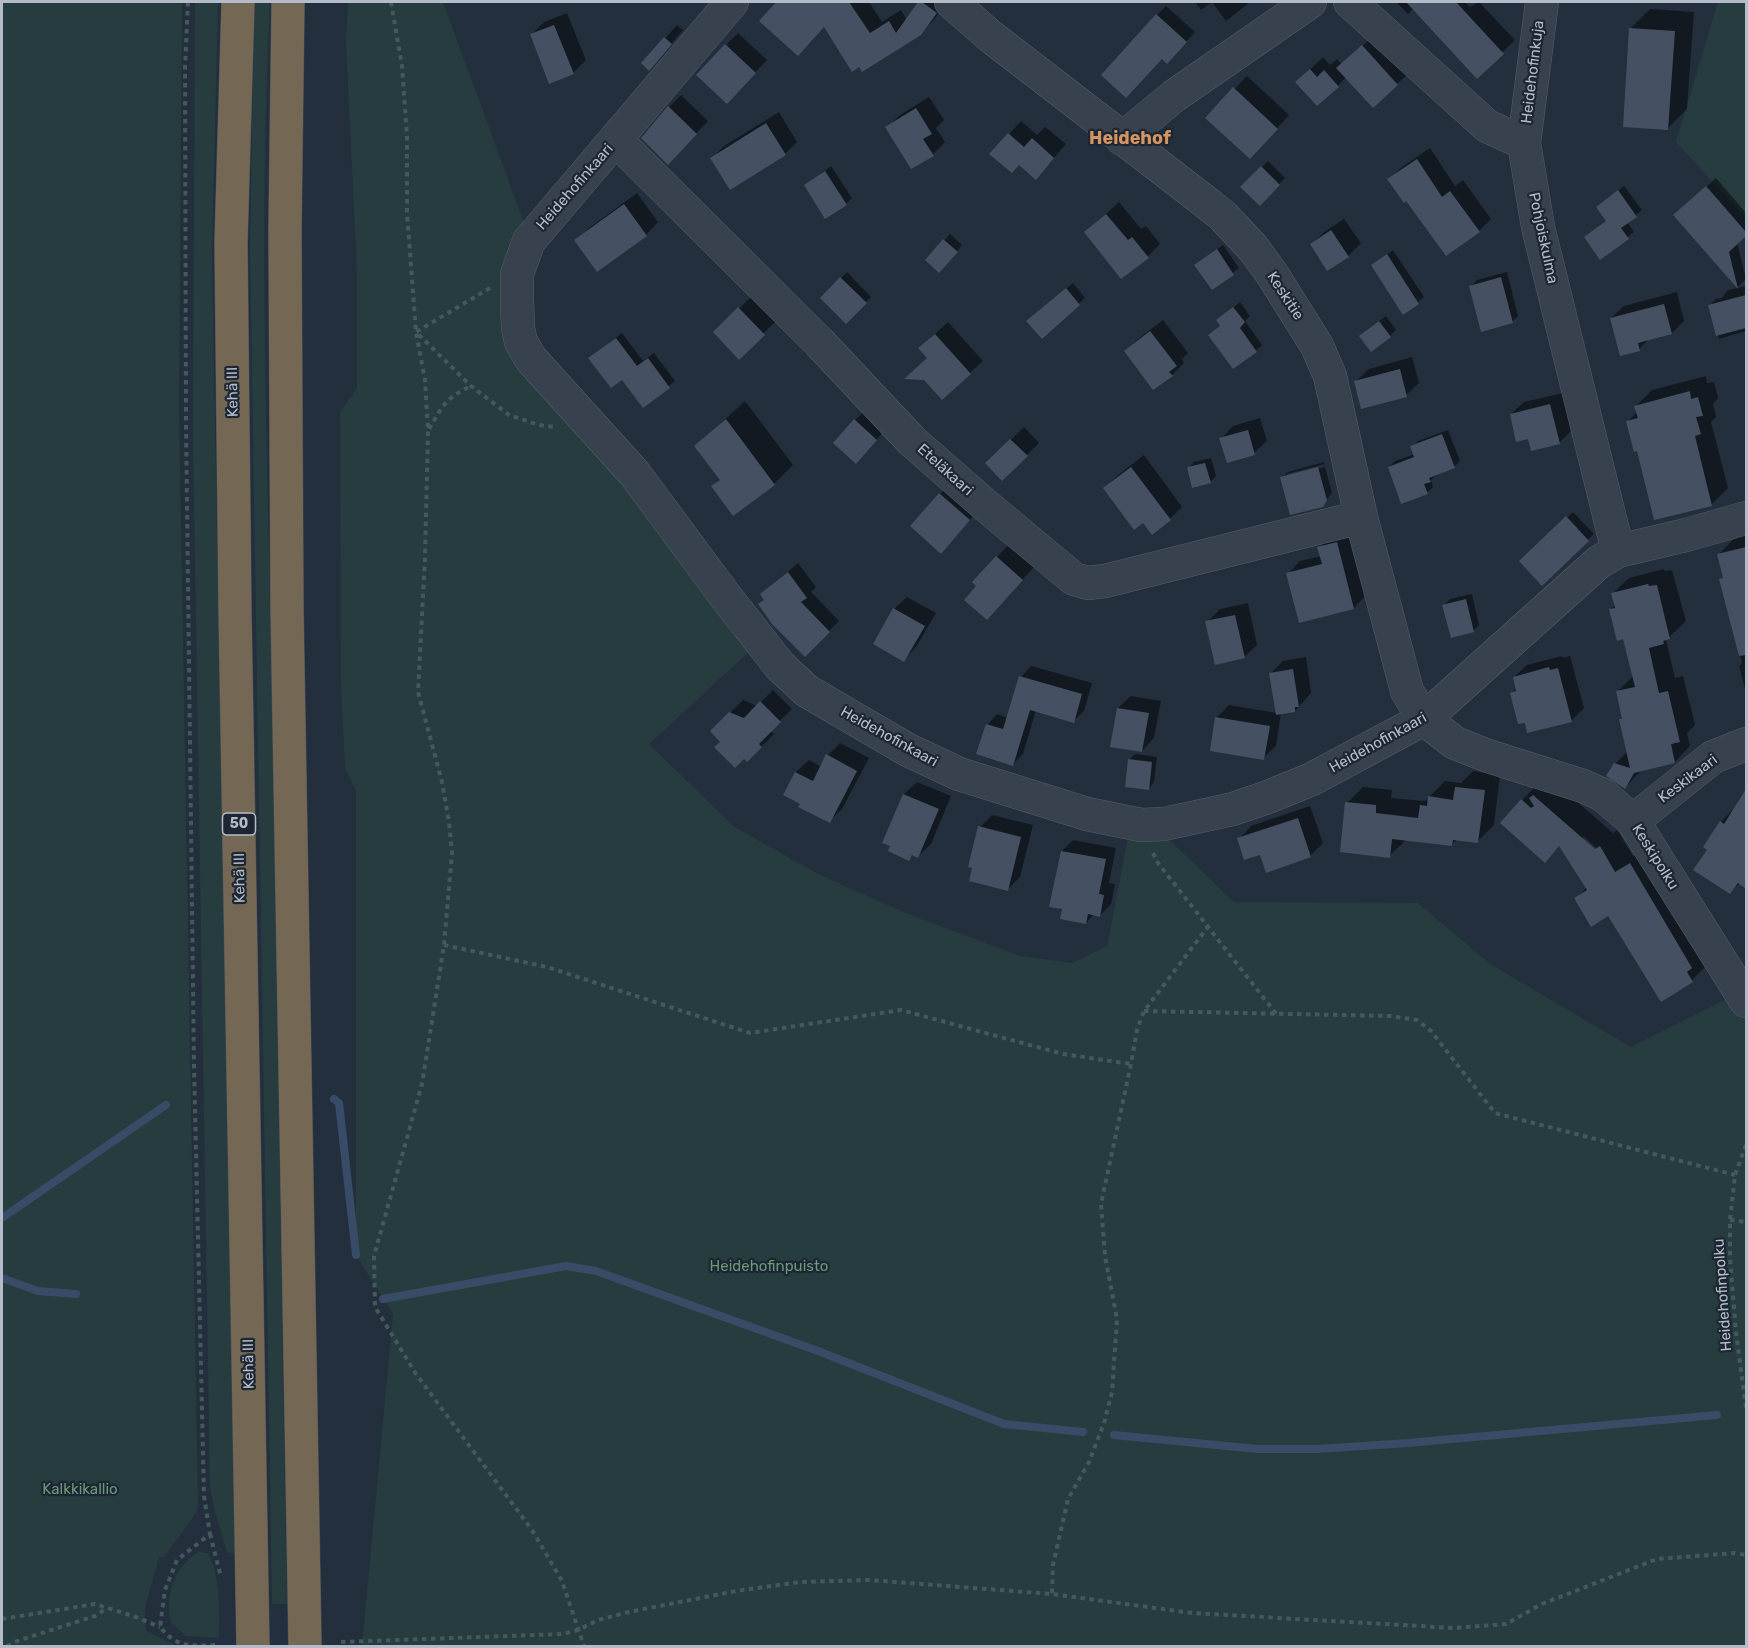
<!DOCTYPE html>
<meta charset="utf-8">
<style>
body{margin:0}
#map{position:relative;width:1748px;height:1648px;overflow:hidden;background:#242f3e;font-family:Rubik,sans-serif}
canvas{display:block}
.frame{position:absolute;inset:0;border:3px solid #b4bcc9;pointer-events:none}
</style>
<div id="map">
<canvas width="1748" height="1648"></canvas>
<div class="frame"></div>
</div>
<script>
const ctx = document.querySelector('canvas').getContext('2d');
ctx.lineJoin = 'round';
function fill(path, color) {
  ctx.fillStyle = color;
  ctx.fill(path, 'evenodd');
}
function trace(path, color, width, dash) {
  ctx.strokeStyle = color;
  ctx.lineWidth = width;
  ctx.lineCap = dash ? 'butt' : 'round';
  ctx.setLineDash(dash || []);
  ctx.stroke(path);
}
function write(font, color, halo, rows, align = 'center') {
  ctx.font = font + ' Rubik,sans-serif';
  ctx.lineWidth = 4.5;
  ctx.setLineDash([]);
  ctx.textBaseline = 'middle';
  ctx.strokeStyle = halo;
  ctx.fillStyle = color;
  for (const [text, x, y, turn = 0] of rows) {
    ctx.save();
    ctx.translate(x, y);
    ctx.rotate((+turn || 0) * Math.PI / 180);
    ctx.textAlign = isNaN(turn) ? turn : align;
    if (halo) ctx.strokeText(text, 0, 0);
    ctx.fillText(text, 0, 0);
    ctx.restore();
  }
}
fill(new Path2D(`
 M2,2H182L179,410L198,1508L192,1519L164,1557H159L145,1608L146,1631L177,1646H2Z
 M195,2H218L212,255L235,1554L227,1552L215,1512L210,1487L193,437Z
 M254,2H270C258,235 268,469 272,702C278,1003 281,1303 287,1604H272L250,249Z
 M348,2H443L527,231L506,298L623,468L752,649L649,744L733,826L818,874L908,914L1021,956L1072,963L1107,946L1130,828L1164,835L1234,902L1418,903L1490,964L1631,1047L1731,997L1746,1019V1646H362L393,1314L356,1255V791L345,768L341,687L340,412L357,388V272L346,42Z
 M1718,2H1746V218L1676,142Z
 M199,1552L208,1553C221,1577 219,1611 219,1638L186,1636L171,1623C165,1596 173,1567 199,1552Z`), '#263c3f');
fill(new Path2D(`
 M778,2H869L882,22L901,10L907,20L920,2H947L933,21L920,34L862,70L825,25L761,21Z
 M1195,2H1250L1226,21L1212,2L1201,10Z
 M1396,2H1465L1470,7L1479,2L1515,40L1477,77L1414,8L1408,14Z
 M1166,6L1195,32L1176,53L1157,15Z
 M1650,9L1694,12L1687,109L1668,128L1631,28Z
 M567,13L586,60L573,73L531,35L544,22Z
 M677,25L683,30L661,56L643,63Z
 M738,33L767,60L739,90L726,45Z
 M1375,34L1410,72L1373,106L1346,77L1338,86L1297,82L1323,57L1330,65L1337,59L1342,65Z
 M1247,76L1289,115L1262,145L1207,118Z
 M681,95L708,121L680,151L669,107Z
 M929,97L944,120L936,128L945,142L933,154L887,127L900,115Z
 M779,112L797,142L785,154L712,158L724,146Z
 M1021,121L1037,135L1045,127L1066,144L1036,178L1009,134Z
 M1430,148L1455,186L1463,180L1491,219L1479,231L1407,199L1389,179L1402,167Z
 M1268,161L1285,178L1260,204L1242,187Z
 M831,166L852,198L846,204L806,185Z
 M1716,178L1746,213V234L1737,242L1746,279L1738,287L1675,215Z
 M1624,186L1642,210L1627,222L1634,232L1600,258L1607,220L1598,207Z
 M637,193L658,222L646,235L576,240L589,228Z
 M1119,202L1141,229L1146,226L1160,244L1148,256L1086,232Z
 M1344,219L1361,243L1348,256L1328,269L1312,244L1324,232Z
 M950,234L962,245L945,265L927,260Z
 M1223,245L1239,268L1212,288L1196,265Z
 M1393,250L1424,297L1404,313L1373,265Z
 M847,272L871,297L846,322L822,298Z
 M1507,272L1518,316L1512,322L1471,286L1477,280Z
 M1073,283L1085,298L1042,337L1034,315Z
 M1746,286V331L1719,339L1710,305L1716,299L1722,298L1728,290Z
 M1677,292L1684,321L1672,333L1649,339L1639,349L1611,318L1624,306Z
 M752,296L776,321L739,357L715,332Z
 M1240,302L1250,316L1245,321L1262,345L1256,351L1221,326L1218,320Z
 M1386,316L1396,330L1390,336L1367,330Z
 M1163,320L1188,353L1182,359L1184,363L1172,375L1126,351L1138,339Z
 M948,322L983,361L942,398L928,357L920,348Z
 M622,333L643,361L654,353L675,381L643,406L622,378L596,353Z
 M1412,357L1419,383L1406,395L1356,381L1369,369Z
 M1706,376L1707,383L1714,382L1718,398L1713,404L1716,417L1711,422L1728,488L1712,504L1655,518L1638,449L1628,421L1638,411L1636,406L1652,390Z
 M1563,393L1572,430L1559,443L1529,437L1511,414L1524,402Z
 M745,401L793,465L774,484L713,486L721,479L696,446Z
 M868,408L888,427L868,449L855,420Z
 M1260,418L1267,441L1254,453L1221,439L1233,426Z
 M1024,427L1039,443L1002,479L987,463Z
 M1448,430L1460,461L1454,467L1436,475L1431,480L1433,487L1427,493L1389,467L1395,461L1415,454L1412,447L1418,441Z
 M1144,455L1182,507L1170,519L1144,521L1105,488L1117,476Z
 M1211,458L1216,476L1210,482L1188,468L1194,462Z
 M1324,462L1325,464L1287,474V477L1325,467L1332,493L1322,506L1282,477L1288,472Z
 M952,481L981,507L953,539L912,526Z
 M1573,512L1594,534L1542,584L1521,561Z
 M1350,531L1366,595L1354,608L1288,574L1300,561L1321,556L1319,548L1332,535Z
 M1746,534V693L1739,666L1742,663L1721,580L1724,577L1718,555L1737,536Z
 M1009,544L1034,567L999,606L974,582Z
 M798,563L816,587L811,592L839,621L805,654L762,594Z
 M1664,569L1665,571L1672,570L1686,621L1666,640L1675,678L1683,676L1695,725L1687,733L1690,746L1675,762L1642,770L1625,787L1615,764L1628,751L1621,720L1623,717L1618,691L1634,675L1625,637L1610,610L1616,604L1613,593L1629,578Z
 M1472,594L1479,625L1473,631L1444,605L1450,599Z
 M907,597L936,613L916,647L904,660L894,609Z
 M1248,603L1257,645L1244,657L1207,622L1220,609Z
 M1562,656L1563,658L1570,656L1584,708L1571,721H1526L1512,693L1517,688L1514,677L1527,665Z
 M1306,657L1311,693L1295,711L1281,713L1276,746L1263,758L1217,717L1229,705L1277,713L1271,673L1283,661Z
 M1031,666L1092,683L1084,711L1073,721L1036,710L1023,754L1013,764L987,725L997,714L1008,718L1021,677Z
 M773,690L792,709L770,730L774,734L760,748L722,742L712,731L743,700L757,706Z
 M1131,696L1161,701L1154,738L1142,751L1118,708Z
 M840,743L869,758L842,809L829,821L785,794L796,772L809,760L822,767L828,755Z
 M1135,754L1157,757L1154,782L1149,788L1129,760Z
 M1473,771L1500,775L1494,825L1478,841L1458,839L1451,845L1406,840L1389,856L1347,803L1363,787L1392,790L1391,798L1425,801L1445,781L1461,783Z
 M1551,779L1613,833L1617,830L1633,856L1647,847L1709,963L1692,980L1608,914L1576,898L1587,887L1560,845L1545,861L1522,800L1539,783ZM1583,836L1602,853L1600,855L1583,840Z
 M917,782L951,796L931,844L918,856L913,854L909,859L892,845L884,842L904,794Z
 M1746,796V808L1741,805L1739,807L1746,812V884L1745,886L1740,883L1730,892L1709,849L1705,847L1721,822Z
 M1310,806L1323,843L1310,856L1261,853L1239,839L1251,826Z
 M992,815L1033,825L1020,877L1007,890L980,827Z
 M1073,840L1116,848L1109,883L1115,884L1111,904L1100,915L1094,914L1086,923L1062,851Z`), '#0007');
trace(new Path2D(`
 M334,1099L339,1103L356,1255
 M2,1218L166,1105
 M2,1278L38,1291L76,1294
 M383,1299L566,1266L596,1271L818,1351L1004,1424L1083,1432
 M1114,1435L1257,1449H1317L1408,1443L1717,1415`), '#394c67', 8);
fill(new Path2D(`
 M776,2H849L870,33L889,21L896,33L918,2H922L937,13L921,35L862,72L859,67L852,72L824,27L798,56L759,21Z
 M1406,2H1456L1504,54L1477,79Z
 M1156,14L1187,42L1167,64L1162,59L1126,98L1101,75Z
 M554,25L574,74L549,84L530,34Z
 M1629,28L1675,31L1668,130L1623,127Z
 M664,37L672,44L649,71L641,63Z
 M725,44L756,73L727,104L696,75Z
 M1362,45L1398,85L1373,108L1336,68Z
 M1310,69L1317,77L1324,70L1339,87L1317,106L1295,82Z
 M1233,87L1278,129L1250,159L1205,118Z
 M668,106L697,134L668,165L641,138Z
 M916,108L932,134L923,139L934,156L911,169L885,127Z
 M766,123L786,155L730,190L710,158Z
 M1008,133L1024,147L1032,138L1054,158L1036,180L1019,165L1012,173L989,154Z
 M1417,159L1442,197L1450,191L1480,232L1446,256L1406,201L1404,203L1387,179Z
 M1261,166L1280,185L1260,206L1240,187Z
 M825,171L847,205L825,219L804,185Z
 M1706,186L1746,232V236L1729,252L1738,289L1673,215Z
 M1618,190L1637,217L1621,228L1629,239L1600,260L1584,237L1606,221L1596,207Z
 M624,204L647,236L597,272L574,240Z
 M1106,214L1128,240L1132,237L1149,258L1121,279L1084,232Z
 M1331,230L1349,257L1327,271L1310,244Z
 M943,239L958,252L939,273L925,260Z
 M1217,249L1234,275L1212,290L1194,265Z
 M1387,254L1419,304L1403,315L1371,265Z
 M840,277L867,303L846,324L820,298Z
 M1501,277L1513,323L1481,332L1469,286Z
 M1066,288L1080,305L1042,339L1026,321Z
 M1746,295V328L1716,336L1708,305Z
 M1664,304L1672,334L1638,343L1640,351L1620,356L1610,318Z
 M738,307L765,335L739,360L713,332Z
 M1233,307L1245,322L1240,328L1257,352L1233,369L1208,335L1220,326L1216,320Z
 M1379,321L1391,337L1371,352L1359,336Z
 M1150,331L1177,366L1169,372L1173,376L1153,390L1124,351Z
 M935,334L971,374L942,400L924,380L904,379L927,358L918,348Z
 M616,338L637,366L648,358L670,388L643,408L622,380L611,388L588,358Z
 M1400,369L1407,397L1361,409L1354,381Z
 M1690,391L1691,399L1698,397L1703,416L1696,417L1701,434L1695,436L1712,506L1654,520L1637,451L1634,452L1626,421L1638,418L1634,406Z
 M1550,404L1560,444L1531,451L1528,439L1516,442L1510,414Z
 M726,419L775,485L733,516L711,486L720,480L694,446Z
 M854,419L877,440L856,464L833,443Z
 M1248,430L1255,455L1227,463L1219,438Z
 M1442,434L1455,468L1429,478L1431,482L1424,484L1428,494L1401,504L1388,467L1414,457L1410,446Z
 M1010,439L1028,456L1002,481L985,463Z
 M1205,463L1211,483L1192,488L1187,467Z
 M1131,467L1171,520L1152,535L1143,523L1134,530L1103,488Z
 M1318,467L1327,500L1323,507L1290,515L1280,477Z
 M939,493L970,520L941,554L910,526Z
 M1566,516L1589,541L1542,586L1519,561Z
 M1337,542L1354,609L1299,623L1286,573L1322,564L1317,547Z
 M1746,547V655L1739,656L1719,579L1723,578L1717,554Z
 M996,556L1023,580L987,620L964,600L976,586L972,582Z
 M788,572L807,598L801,602L830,632L805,657L772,624L758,604L764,600L760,594Z
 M1648,584L1649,586L1657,585L1670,639L1663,641L1664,644L1649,648L1659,693L1668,691L1680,742L1671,744L1675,763L1634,773L1625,789L1606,776L1614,763L1630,768L1619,719H1622L1616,691L1635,687L1623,639L1617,641L1609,609L1615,608L1611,593Z
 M1466,599L1474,632L1451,638L1442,605Z
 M893,608L925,626L904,662L873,644Z
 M1235,615L1245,658L1215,665L1205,621Z
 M1549,667L1550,670L1558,668L1572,722L1527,733L1525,723L1518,724L1510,693L1516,691L1513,677Z
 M1293,669L1299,707H1295V712L1276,715L1269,673Z
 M1019,676L1082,694L1074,723L1030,710L1013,766L976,754L986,724L1003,729Z
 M760,701L781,722L759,744L762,747L747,762L744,759L735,768L714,747L720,742L710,731L729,712L744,718Z
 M1117,708L1149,713L1142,752L1110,747Z
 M1215,717L1270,726L1264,760L1210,751Z
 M826,754L857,771L830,823L798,807L800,804L783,795L795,772L813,781Z
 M1128,759L1152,762L1149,790L1125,787Z
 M1455,787L1485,790L1478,843L1453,840L1452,846L1392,839L1390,858L1340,852L1345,802L1376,805V813L1418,818L1420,805L1427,806L1428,796L1453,800Z
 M1746,789V889L1738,883L1730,894L1693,870L1707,850L1703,847L1720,821L1724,824Z
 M903,794L939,809L918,858L912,855L909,861L888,851L890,846L882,843Z
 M1533,795L1595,849L1600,846L1615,872L1630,863L1692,968L1687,972L1693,982L1661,1002L1608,916L1591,927L1574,898L1587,890L1559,846L1545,863L1500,823L1521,799L1531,808L1534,806L1529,798Z
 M1298,818L1311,857L1266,873L1260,855L1244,860L1237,838Z
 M978,826L1021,837L1008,891L969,881L972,868L968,867Z
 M1061,851L1106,859L1099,894L1104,895L1100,917L1088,914L1086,924L1060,919L1062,909L1049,907Z`), '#455162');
const minor = new Path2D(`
 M732,2L529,241L517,274V299L518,328L521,342L531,359L635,474L726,597L780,666L807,691L908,750L959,774L1087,814L1141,825L1164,824L1233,809L1268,797L1312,779L1424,719L1599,562L1618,551L1686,535L1746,518
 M951,2L990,36L1203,200L1223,216L1253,248L1272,274L1317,346L1330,376L1361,517L1407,691L1424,719L1455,743L1488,756L1583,786L1603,795L1633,821L1746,1001
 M1350,2L1487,126L1524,143L1538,227L1618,551
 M1122,139L1174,96L1310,2
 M616,140L819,342L912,441L984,504L1074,579L1088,583L1105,581L1361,517
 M1524,143L1542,2
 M1633,821L1713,757L1746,744`);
const highway = new Path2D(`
 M238,2L231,243L235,613L253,1646
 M288,2L285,230L287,609L305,1646`);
trace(minor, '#565f6c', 34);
trace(highway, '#434c59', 34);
trace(new Path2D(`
 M188,2L185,68L186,423L194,1066L204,1496L210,1534L177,1560L165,1590L160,1627C177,1648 191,1646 217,1645
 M391,2L402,66L407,136V212L416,332L425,380L428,430L425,558L418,692L442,782L449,822L452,853L444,945L422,1084L374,1256L375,1307L416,1374L532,1530L562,1581L584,1646
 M490,288L416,332L471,386L509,415L539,425L554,427
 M429,429C443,405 446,398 471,386
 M1153,853L1158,863L1277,1015
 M444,945L547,967L750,1033L901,1010L1063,1054L1131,1064
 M1144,1011L1390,1016L1417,1020L1431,1031L1495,1113L1735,1175
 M1746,1145L1735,1175L1730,1220V1258L1736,1333L1746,1408
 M1730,1220L1746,1222
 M210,1534L221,1577
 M1052,1593L1053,1565L1068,1499L1089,1462L1104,1423L1112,1392L1117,1319L1105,1256L1101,1204L1131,1064L1137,1030L1144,1011L1207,928
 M2,1619L95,1604L136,1617L160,1627
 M341,1642L563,1634L578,1630L598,1620L629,1612L736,1591L800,1582L869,1580L1052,1594L1192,1613L1454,1628L1506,1624L1542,1604L1657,1559L1735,1553L1746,1555
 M7,1646L17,1641L95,1616L107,1608`), '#44595c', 4, [4.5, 4.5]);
trace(minor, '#38414e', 33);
trace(highway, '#746855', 33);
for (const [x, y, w] of [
 [239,824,33]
]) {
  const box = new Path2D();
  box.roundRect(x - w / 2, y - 11, w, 22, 4.5);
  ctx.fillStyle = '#1d2633';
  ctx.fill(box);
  trace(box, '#b4bcc9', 1.5);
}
write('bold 14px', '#b4bcc9', null, [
 ["50",239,824]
]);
write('15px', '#b4bcc9', '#1d2633', [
 ["Heidehofinkuja",1533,72,-83],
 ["Heidehofinkaari",575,187,-49],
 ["Pohjoiskulma",1543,238,78],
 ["Keskitie",1285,296,57],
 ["Kehä III",233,392,-91],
 ["Eteläkaari",945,470,42],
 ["Heidehofinkaari",889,737,29],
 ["Heidehofinkaari",1378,743,-29],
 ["Keskikaari",1688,779,-37],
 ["Keskipolku",1655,857,58],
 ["Kehä III",240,878,-91],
 ["Heidehofinpolku",1723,1295,-94],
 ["Kehä III",249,1364,-91]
]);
write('15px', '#6b9a76', '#1d2633', [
 ["Heidehofinpuisto",769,1267],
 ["Kalkkikallio",80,1490]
]);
write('bold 18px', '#d59563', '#1d2633', [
 ["Heidehof",1130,139]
]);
</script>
